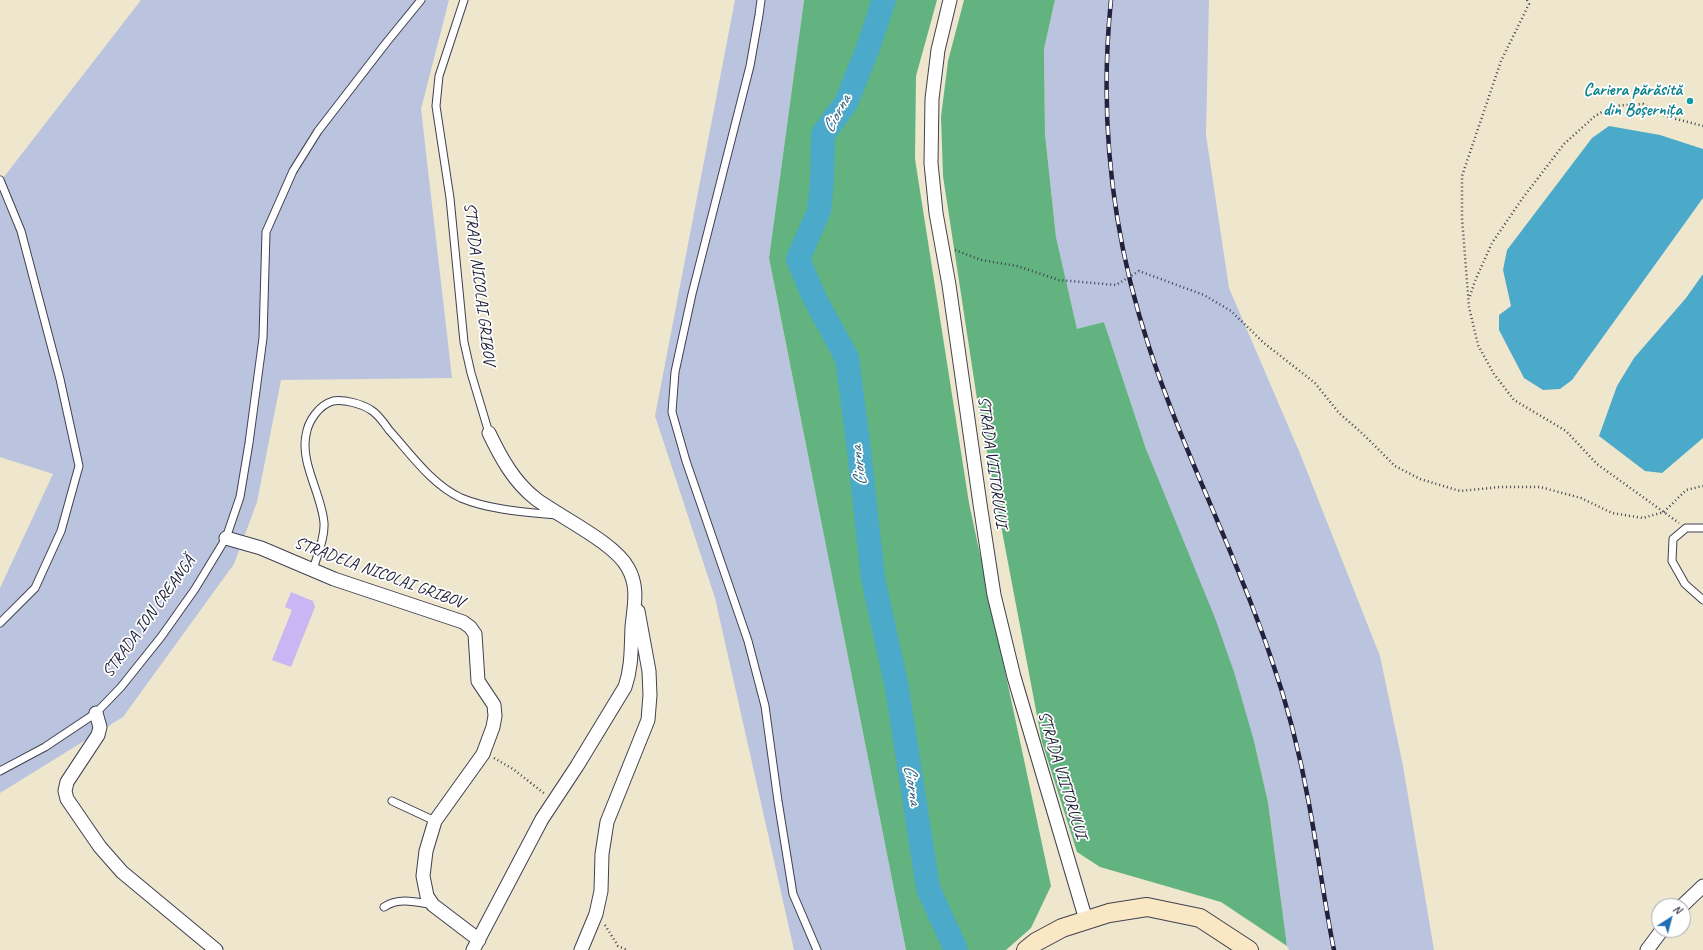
<!DOCTYPE html>
<meta charset="utf-8">
<style>
body{margin:0}
#map{position:relative;width:1703px;height:950px;overflow:hidden;background:#efe7cd;font-family:Caveat,sans-serif}
canvas{display:block}
.north{position:absolute;left:1651px;top:898px;width:40px;height:40px;box-sizing:border-box;background:#fff;border:1px solid #a7a7b1;border-radius:50%;rotate:36deg;font-size:11px;font-weight:700;line-height:16px;text-align:center;color:#22223b}
.north::after{content:'';display:block;margin:auto;width:14px;height:18px;background:#1f6fb2;clip-path:polygon(50% 0,100% 100%,50% 72%,0 100%)}
</style>
<div id="map">
<canvas width="1703" height="950"></canvas>
<div class="north">N</div>
</div>
<script>
const ctx = document.querySelector('canvas').getContext('2d');
ctx.lineJoin = 'round';
function fill(path, color) {
  ctx.fillStyle = color;
  ctx.fill(path, 'evenodd');
}
function trace(path, color, width, dash) {
  ctx.strokeStyle = color;
  ctx.lineWidth = width;
  ctx.lineCap = dash ? 'butt' : 'round';
  ctx.setLineDash(dash || []);
  ctx.stroke(path);
}
function write(font, color, halo, rows, align = 'center') {
  ctx.font = font + ' Caveat,sans-serif';
  ctx.lineWidth = 3.5;
  ctx.setLineDash([]);
  ctx.textBaseline = 'middle';
  ctx.strokeStyle = halo;
  ctx.fillStyle = color;
  for (const [text, x, y, turn = 0] of rows) {
    ctx.save();
    ctx.translate(x, y);
    ctx.rotate((+turn || 0) * Math.PI / 180);
    ctx.textAlign = isNaN(turn) ? turn : align;
    if (halo) ctx.strokeText(text, 0, 0);
    ctx.fillText(text, 0, 0);
    ctx.restore();
  }
}
fill(new Path2D(`
 M141,0H449L421,109L452,378L281,380L257,502L234,564L123,717L0,793V588L53,474L0,457V182Z
 M735,0H804L769,258L906,950H794L715,598L655,416Z
 M1055,0H1209L1206,135L1229,288L1299,451L1380,656L1403,766L1434,950H1289L1287,946L1268,802L1254,741L1146,449L1104,322L1077,330L1056,237L1045,134L1044,49Z`), '#bac4de');
fill(new Path2D(`
 M804,0H937L916,76L915,159L969,503L1051,886L1031,928L1006,950H906L769,258Z
 M964,0H1055L1044,49L1045,134L1056,237L1077,329L1104,322L1146,449L1215,618L1234,672L1254,741L1268,802L1287,946L1221,902L1100,867L1077,852L1042,742L977,399L943,176L941,117L948,61Z`), '#62b37f');
fill(new Path2D(`
 M1609,126L1660,135L1703,149V198L1572,380L1560,389L1543,390L1524,378L1499,330V315L1511,306L1503,270L1507,250L1592,138Z
 M1703,274V438L1662,473L1645,471L1599,436L1617,386L1634,358L1686,298Z`), '#4ba9ca');
trace(new Path2D(`
 M884,0L868,48L846,103L823,134L822,182L819,211L798,259L814,297L847,358L859,450L873,578L897,688L928,888L956,950`), '#4ba9ca', 24);
fill(new Path2D(`
 M291,592L313,601L315,607L291,667L272,660L292,610L285,607Z`), '#c9b6f2');
const lane = new Path2D(`
 M464,0L439,76L436,106L450,198L464,342L471,373L489,433
 M761,0L759,15L750,66L692,294L675,372L672,412L686,461L748,641L765,706L778,801L793,894L817,950
 M0,180L21,231L60,379L79,466L61,531L35,588L0,623
 M1703,528H1686L1673,539L1672,561L1685,584L1703,600
 M313,570C317,555 325,538 324,523C322,495 300,463 306,435C308,421 319,405 333,401C344,399 362,404 371,410C378,414 384,423 389,430C410,453 431,484 461,498C490,510 525,512 556,515
 M0,771L45,747L96,713L121,687L161,637L195,589L226,538L240,497L249,443L263,338L266,232L293,171L318,131L386,43L421,0
 M392,801L435,821
 M384,907C399,897 416,902 433,905`);
const street = new Path2D(`
 M950,0L938,50L932,99L931,163L936,213L949,285L980,504L994,595L1014,677L1086,920
 M226,538L261,548L334,579L463,622L470,627L475,634L478,681L494,705L495,716L493,727L483,754L435,821L426,851L423,876L427,896L433,905L479,940
 M96,713L100,727L98,735L67,782L65,791L67,799L100,847L122,872L216,950
 M1682,906L1703,886
 M473,950L542,819L577,766L625,687C632,667 631,648 632,627C634,606 639,587 628,568C615,543 560,517 536,499C514,482 501,458 489,433
 M581,950L596,914L601,891L602,854L607,822L648,720L650,695L649,671L638,611
 M1647,950L1662,930`);
const secondary = new Path2D(`
 M1026,950L1036,942L1062,928L1109,913L1147,907L1200,918L1249,950`);
trace(lane, '#414051', 9);
trace(street, '#414051', 15);
trace(secondary, '#414051', 20);
trace(new Path2D(`
 M1527,0L1529,4L1501,61L1462,176V218L1469,307L1478,345L1494,374L1514,400L1566,431L1597,464L1679,523
 M955,250L981,260L1017,266L1059,280L1116,285L1139,271L1204,295L1231,311L1264,343L1315,383L1339,413L1363,434L1395,466L1420,479L1460,491L1500,487H1540L1581,498L1612,513L1643,518L1664,512L1686,490L1703,486
 M1470,296L1475,281L1492,243L1522,199L1564,144L1595,116L1613,106L1643,104L1665,116L1703,126
 M494,758L513,769L545,794
 M605,925L618,946L627,950`), '#414051', 2.5, [1, 3]);
trace(lane, '#fff', 7);
trace(street, '#fff', 13);
trace(secondary, '#fae7c3', 18);
const rail = new Path2D(`
 M1111,0C1099,117 1112,235 1149,347C1183,452 1235,551 1270,655C1287,703 1300,754 1309,804C1318,852 1324,901 1334,950`);
trace(rail, '#22223b', 4.5);
trace(rail, '#fff', 3, [9]);
for (const [x, y, r, color] of [
 [1690,101,4,"#0f9aa8"]
]) {
  const dot = new Path2D();
  dot.arc(x, y, r, 0, 2 * Math.PI);
  ctx.fillStyle = color;
  ctx.fill(dot);
  trace(dot, '#fff', 1.5);
}
write('bold 17px', '#0d838f', '#fff', [
 ["Cariera părăsită",1682,91],
 ["din Boșernița",1682,111]
], 'right');
write('17px', '#22223b', '#fff', [
 ["STRADA NICOLAI GRIBOV",479,284,83],
 ["STRADA VIITORULUI",992,462,82],
 ["STRADELA NICOLAI GRIBOV",379,573,20],
 ["STRADA ION CREANGĂ",149,617,-54],
 ["STRADA VIITORULUI",1062,775,73]
]);
write('italic 18px', '#345f7b', '#fff', [
 ["Ciorna",837,114,-61],
 ["Ciorna",859,466,-97],
 ["Ciorna",912,785,81]
]);
</script>
